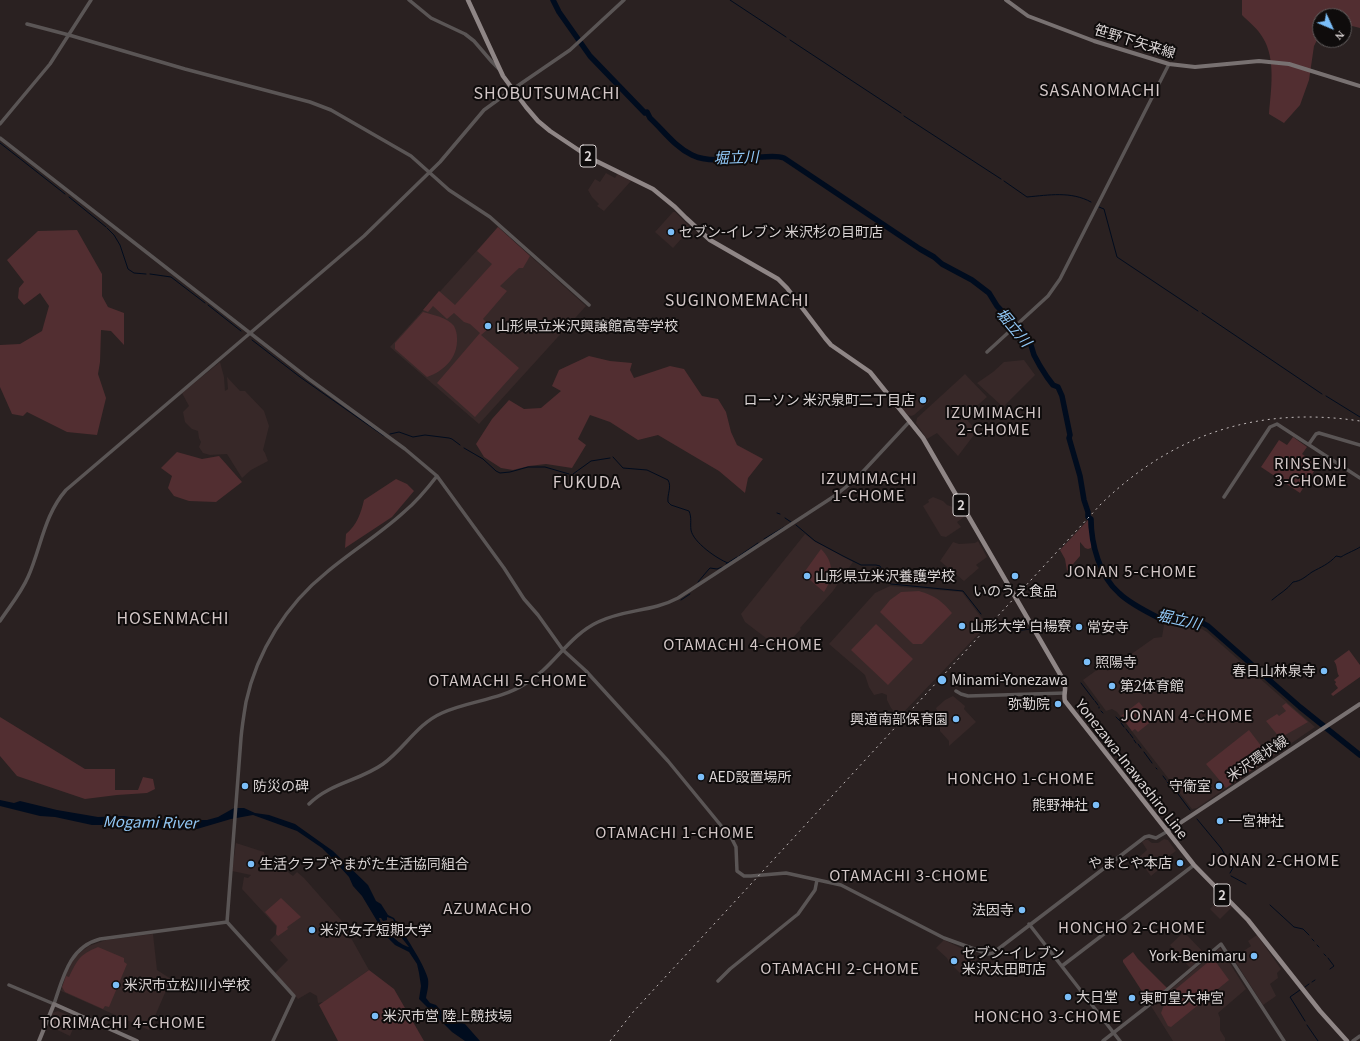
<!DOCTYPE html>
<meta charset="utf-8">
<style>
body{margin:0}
#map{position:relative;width:1360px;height:1041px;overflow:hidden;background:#2a2121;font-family:Georgia,serif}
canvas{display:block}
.north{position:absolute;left:1312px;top:8px;width:40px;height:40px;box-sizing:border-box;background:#0f0c0c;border:1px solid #605c5c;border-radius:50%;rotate:134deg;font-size:11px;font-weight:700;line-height:16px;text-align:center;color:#dad4d4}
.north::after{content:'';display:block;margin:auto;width:14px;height:18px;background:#7bbef8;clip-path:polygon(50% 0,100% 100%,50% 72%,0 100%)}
</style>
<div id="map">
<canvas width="1360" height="1041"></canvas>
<div class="north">N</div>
</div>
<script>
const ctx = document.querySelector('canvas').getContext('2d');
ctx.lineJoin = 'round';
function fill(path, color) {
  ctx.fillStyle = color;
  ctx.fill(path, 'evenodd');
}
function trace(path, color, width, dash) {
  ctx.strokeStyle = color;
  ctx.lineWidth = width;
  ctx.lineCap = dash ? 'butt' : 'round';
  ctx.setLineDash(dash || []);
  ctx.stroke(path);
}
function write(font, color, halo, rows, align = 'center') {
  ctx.font = font + ' Georgia,"Noto Sans JP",serif';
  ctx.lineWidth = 4;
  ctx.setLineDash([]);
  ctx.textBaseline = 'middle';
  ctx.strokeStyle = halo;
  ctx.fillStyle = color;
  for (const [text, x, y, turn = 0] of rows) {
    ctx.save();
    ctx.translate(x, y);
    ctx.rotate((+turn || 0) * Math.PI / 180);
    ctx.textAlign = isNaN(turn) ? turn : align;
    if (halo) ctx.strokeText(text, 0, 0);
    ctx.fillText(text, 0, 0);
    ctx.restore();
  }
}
fill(new Path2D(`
 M606,173L615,178L618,173L631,181L604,211L597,206L599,204L592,197L588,190L595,179L600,182Z
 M673,212H675L691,228L673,248L655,232Z
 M498,227L586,306L479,424L390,347Z
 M1024,360L1035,375L1003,407L977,383L993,372L1004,362Z
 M220,362L224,377L225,391L228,389L227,377L240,391H245L264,411L269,426L263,450L265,453L268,461L251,470L242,478L227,454L210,455L203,453L199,447L201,442L199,438L198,431L192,429L185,422L183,412L189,406L182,393Z
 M965,374L987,397L971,411L965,404L958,410L977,431L958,456L937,433L927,439L916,423L917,418Z
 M904,394L909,398L910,397L915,401L923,394L930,401L914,415L911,416L908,415L896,403Z
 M933,497L943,501L947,505L953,507L957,504L964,517L957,522L961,527L946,537L941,536L923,506L929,502L928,500Z
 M805,534L814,541L853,562L833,591L800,628L801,629L783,648H779L745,622L741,614Z
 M978,541L987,557L976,565L979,568L964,581L940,561L953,542L959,544L975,543Z
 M890,586L962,592L987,625L899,717L891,708L887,700V695L882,693L874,695L869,687L865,675L829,644L875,593Z
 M1190,624L1198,627L1207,632L1315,727L1197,808L1192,809L1117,712L1112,709L1106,711L1083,680L1116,656L1123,660L1154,638L1162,637L1164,625Z
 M953,696L965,706L964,709L976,722L949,746V741L940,731L939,715L936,708L945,700Z
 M1164,839L1168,840L1176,851L1159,863L1162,867L1151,876L1145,868L1147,867L1139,857L1147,850L1142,842L1145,840H1148L1152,843H1158Z
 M236,843L264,852L265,858L279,865L293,876L297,872L304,878L341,920L369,970L324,1002L318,1003L317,996L310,992L298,999L275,973L288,960L270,940L276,934V926L242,889L244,877L248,878L251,875L232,871Z
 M1221,897L1232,907L1220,919L1210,909Z
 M1184,932L1206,955L1190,968L1170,945Z
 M153,934L157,970L171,979L149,1030L61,991L67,971L72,962L77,955L89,946L106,940Z
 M1257,935L1281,969L1277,973L1278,978L1270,984L1276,996L1263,1005L1233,958L1251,946L1248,941Z
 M944,940L965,950L977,959L961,974L949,962L947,958L936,948Z
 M1220,948L1246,989L1218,1013L1220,1018V1030L1225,1038V1041H1173L1151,1006Z
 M58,1011L77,1019L70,1036L49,1026L48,1024L52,1013Z`), '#372828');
fill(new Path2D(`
 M1242,0H1360V28L1344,24V16H1320V34L1314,46L1309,80L1300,105L1284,123L1269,114C1271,90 1276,59 1263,38C1258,29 1249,22 1242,15Z
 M498,227L530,256L523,268H519L500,286L507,291L483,319L487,323V330L481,335L519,368L475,417L437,383L480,333L470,324L464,322L454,313L447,319L433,306L428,312L423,310L439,291L455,305L492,264L477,251Z
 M77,230L102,274V296L108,307L124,313V345L111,331L101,330L100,362L98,374L106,398L97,435L67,432L27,412L23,416L12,414L0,387V345L20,344L42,331L49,306L40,293L24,305L18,298L19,288L24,282L7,260L38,231Z
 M423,312C433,315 447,317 454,326C456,330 457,334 457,338C458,358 444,371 427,377L395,349V343Z
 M589,356L610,361L632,363L630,370L634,378L670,366L684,369L702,396L718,399L726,412L731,432L737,445L763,459L748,478L745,493L719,471L658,435L638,440L610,422L590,415L578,439L586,445L572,468L546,464L529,466L513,470L501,468L484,457L476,444L492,419L509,400L524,409L541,408L561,391L552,386L559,370Z
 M1293,437L1307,447L1302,454L1318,465L1300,493L1261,467L1279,440L1287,445Z
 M177,452L202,459L219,456L242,482L216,502L189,501L174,496L168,488L172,476L161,468Z
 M396,479L407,484L414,491L392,517L345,548L346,534C357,525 361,513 364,500Z
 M1088,520C1087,529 1094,539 1091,548L1088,549L1085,548L1080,542V556L1067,571L1065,559L1060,550Z
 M821,549C834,562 834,577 824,592L803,574Z
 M919,591C935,596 941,600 952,613L922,644H913L880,612L890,600L901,592Z
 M876,624L913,659L888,685L851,650Z
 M1349,650L1360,665V677L1333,696L1331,694L1338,688L1335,684L1336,682L1334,680L1339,676C1336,671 1338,666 1334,661Z
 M1139,702L1153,720L1138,732L1135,729L1132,731L1121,716Z
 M1286,703L1308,722L1280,738L1266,721L1277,714L1279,716L1286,711L1282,706Z
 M0,717L85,769H115V790H138L143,777L153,779L155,789L147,793L117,795L85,799L17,776L0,756Z
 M1249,730L1265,751L1274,745H1278L1281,749L1226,788L1206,764Z
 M281,898L301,917L287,927L288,929L278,936L276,934L277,926L265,912Z
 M98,947L124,958V962L127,964L109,1007L105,1006L103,1009L65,992L62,987L66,976L69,977C78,959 79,955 98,947Z
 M1133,952L1138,959L1167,988L1149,1002L1123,962V960Z
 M1213,958L1229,980L1171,1027L1168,1026L1161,1013L1166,1000L1165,998Z
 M369,970L394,989L424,1041H338L319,1005Z`), '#522e31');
fill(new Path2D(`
 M0,800L14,803L20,801L57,810L98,817L124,816L152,820H207L218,817L234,808H244L255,813L269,815L295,824L333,851L368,885L376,901L381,904L388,915L394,918C403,933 424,963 428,979C429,986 427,992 426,998L430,1003L436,1005L448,1018L453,1017L459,1022L465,1024L480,1041H465L452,1032L419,999L421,986L419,973L417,964L409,952L395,945L386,936L362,896L353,886L349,877L329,855L322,848L297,831L253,815L231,819L197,829L165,830L153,826H136L118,829L103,825H92L55,817L40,816L0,806ZM387,917L393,919L401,937L409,947C399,945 382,928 379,918H381L383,921L387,920Z`), '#000c1e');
trace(new Path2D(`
 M730,0L786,37
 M790,40L901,113
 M904,116L1001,179
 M0,143L65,194
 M1004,181L1027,197C1049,195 1071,191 1091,202
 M69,197L106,227
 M1099,207L1104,209L1117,257L1198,311
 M107,228L114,235L120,245L128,269L134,273L146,274
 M150,274L171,277L205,303
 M208,305L241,331
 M1202,313L1322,394
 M252,340L300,377L384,436
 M1326,396L1360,417
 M390,434L399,432L413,437L425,435L449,438L452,439L460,445
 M464,448L483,459L496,471L500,473L510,472L528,467H545L569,474
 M613,457L623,468L647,470L668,480C672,487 667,494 668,502L671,505L689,511C692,518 690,523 691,530C693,542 717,559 728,563
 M573,474L591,461L610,458
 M777,513L780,514
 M785,518L791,522
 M796,525L815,541L843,556L861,565H876L880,566L883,572L885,581L891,584L963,591L981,614
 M764,539L784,527
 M739,556L758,543
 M726,564L737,557
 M698,582L709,569L710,568L717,569L722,567
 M681,600L690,594
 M1272,600C1280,593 1287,590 1293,582C1301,581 1305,577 1312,572C1321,567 1329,564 1336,556L1341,557C1347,553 1356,550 1360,547
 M986,621L988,624
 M991,626L992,627
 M995,629L1000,625L1003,624L1015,631L1031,629
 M1081,683L1094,700
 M1095,701L1098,705
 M1099,707V708
 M1101,711L1103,713
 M1116,717L1120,721
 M1121,723L1124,727
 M1126,729L1129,733
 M1130,734L1133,738
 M1134,740L1136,743
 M1138,744L1141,748
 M1144,752L1152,763
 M1156,768L1157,769
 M1163,776L1166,780
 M1167,782L1168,783
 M1170,785L1171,786
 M1173,789L1176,792
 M1178,794L1190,810
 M1197,819L1221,848L1233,868L1230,873
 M1231,876L1246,884
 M1270,905L1294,927L1303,929L1309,935
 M1312,939L1314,941
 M1317,945L1319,947
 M1324,954L1326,956
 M1328,958L1334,966L1330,969
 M1312,982L1315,980
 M1305,987L1309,984
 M1300,990L1290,997L1305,1021
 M1307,1025L1318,1041`), '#000c1e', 1);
trace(new Path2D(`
 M553,0L559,12L590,56L645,113L647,112L650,118C664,131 675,147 692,155C710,164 739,158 759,157C768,157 776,155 784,158L920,249L934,257L942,264L972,280L989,293L997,306L1014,324L1022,330L1030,342L1034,355L1040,366L1047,377L1053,385L1058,387L1062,396L1070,435L1069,438L1080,476L1084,500L1088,512V517L1091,519C1091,544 1100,577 1119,593C1127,601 1149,613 1159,618C1166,620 1171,619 1178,619C1189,618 1199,620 1208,626L1300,707L1360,755`), '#000c1e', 5.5);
trace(new Path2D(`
 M409,0L431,18L465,34L474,41L492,62L499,69
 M27,24L69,35L185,69L310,102L331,110L411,156L449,190L490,217L589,305
 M0,124L50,64L91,0
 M0,138L309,379L405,449L437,476L504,568L524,599L538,615L563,650L586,671L668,761L732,839L736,847L737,871L744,876H751L786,873L841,885L944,938L988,954L993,953L1145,837L1149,836L1156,838L1168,831
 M987,352L1048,296L1060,279L1169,64
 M1309,444L1316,434L1319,433L1360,445
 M1224,497L1270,427L1277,424L1360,478
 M0,621C10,606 21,593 28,577C41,548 44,515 66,490L364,236L440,162L484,110L513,89L570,50L624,0
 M956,691L961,694L968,696L1065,693
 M309,804C330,783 359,781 383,764C404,749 417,724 442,713C468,701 500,700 525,684C553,668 568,636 598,622C624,609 652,612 678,598L836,495L857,478L910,421
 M1029,924L1120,1041
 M1062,966L1194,865
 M718,981L730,969L798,914L815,890L817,880
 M9,985L54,1004C63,978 69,947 100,939L227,922
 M273,1041L294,996L227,922L241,738C242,726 244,714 246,702C257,651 287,604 327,572C352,551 380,534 404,512C416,502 427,489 437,476
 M1103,1041L1149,1005L1221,944L1284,1041
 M1353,1041L1360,1036`), '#5a5555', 3.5);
trace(new Path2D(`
 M1006,0L1028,16L1094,41L1169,64L1195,67L1259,61L1289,64L1360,86
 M1168,831L1360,704
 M39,1041L54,1004L137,1041`), '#787171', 4);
trace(new Path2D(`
 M468,0L503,76L526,107L538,121L550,131L592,159L653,189L675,207L686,218L710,240L778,279L787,288L825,338L831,345L870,372L923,438L1064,681C1067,689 1063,694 1065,701L1194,865L1248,920L1320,1011L1347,1041`), '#8f8686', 4.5);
trace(new Path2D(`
 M610,1041L634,1011L1101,504C1174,433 1259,406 1360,421`), '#c1baba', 1, [2, 4]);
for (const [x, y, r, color] of [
 [671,232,4,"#7bbef8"],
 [488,326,4,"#7bbef8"],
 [923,400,4,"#7bbef8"],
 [807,576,4,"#7bbef8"],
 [1015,576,4,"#7bbef8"],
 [962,626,4,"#7bbef8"],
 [1079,627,4,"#7bbef8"],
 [1087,662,4,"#7bbef8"],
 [1324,671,4,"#7bbef8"],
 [942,680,5,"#7bbef8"],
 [1112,686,4,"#7bbef8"],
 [1058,704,4,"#7bbef8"],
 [956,719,4,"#7bbef8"],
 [701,777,4,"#7bbef8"],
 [245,786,4,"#7bbef8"],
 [1219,786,4,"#7bbef8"],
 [1096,805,4,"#7bbef8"],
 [1220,821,4,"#7bbef8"],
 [1180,863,4,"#7bbef8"],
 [251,864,4,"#7bbef8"],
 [1022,910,4,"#7bbef8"],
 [312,930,4,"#7bbef8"],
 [1254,956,4,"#7bbef8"],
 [954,961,4,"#7bbef8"],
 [116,985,4,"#7bbef8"],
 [1068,997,4,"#7bbef8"],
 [1132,998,4,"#7bbef8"],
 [375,1016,4,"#7bbef8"]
]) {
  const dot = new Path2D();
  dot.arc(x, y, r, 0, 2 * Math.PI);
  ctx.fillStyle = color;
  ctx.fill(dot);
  trace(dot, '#0f0c0c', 1.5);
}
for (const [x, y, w] of [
 [588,156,16],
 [961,505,16],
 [1222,895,16]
]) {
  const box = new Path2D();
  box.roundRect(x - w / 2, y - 11, w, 22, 3);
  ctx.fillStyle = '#0f0c0c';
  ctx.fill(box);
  trace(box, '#dad4d4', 1);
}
write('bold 13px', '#dad4d4', null, [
 ["2",588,156],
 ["2",961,505],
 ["2",1222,895]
]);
write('14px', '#dad4d4', '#0f0c0c', [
 ["笹野下矢来線",1135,41,17],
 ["米沢環状線",1257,758,-34],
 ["Yonezawa-Inawashiro Line",1132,769,52]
]);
write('14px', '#dad4d4', '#0f0c0c', [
 ["セブン-イレブン 米沢杉の目町店",679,232],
 ["山形県立米沢興譲館高等学校",496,326],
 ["ローソン 米沢泉町二丁目店",915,400,"right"],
 ["山形県立米沢養護学校",815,576],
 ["いのうえ食品",1015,591,"center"],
 ["山形大学 白楊寮",970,626],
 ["常安寺",1087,627],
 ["照陽寺",1095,662],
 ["春日山林泉寺",1316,671,"right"],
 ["Minami-Yonezawa",951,680],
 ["第2体育館",1120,686],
 ["弥勒院",1050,704,"right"],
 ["興道南部保育園",948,719,"right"],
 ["AED設置場所",709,777],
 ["防災の碑",253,786],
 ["守衛室",1211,786,"right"],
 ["熊野神社",1088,805,"right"],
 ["一宮神社",1228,821],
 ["やまとや本店",1172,863,"right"],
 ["生活クラブやまがた生活協同組合",259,864],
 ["法因寺",1014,910,"right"],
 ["米沢女子短期大学",320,930],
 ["セブン-イレブン",962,953],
 ["米沢太田町店",962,969],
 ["York-Benimaru",1246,956,"right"],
 ["米沢市立松川小学校",124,985],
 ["大日堂",1076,997],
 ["東町皇大神宮",1140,998],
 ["米沢市営 陸上競技場",383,1016]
], 'left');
write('italic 15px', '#91c8f7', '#0f0c0c', [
 ["堀立川",736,157,-2],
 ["堀立川",1014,327,50],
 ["堀立川",1179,619,13],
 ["Mogami River",150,822,1]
]);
ctx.letterSpacing = '1px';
write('15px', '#d3c7c7', '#0f0c0c', [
 ["IZUMIMACHI",994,412],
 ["2-CHOME",994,429],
 ["RINSENJI",1311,463],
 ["3-CHOME",1311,480],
 ["IZUMIMACHI",869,478],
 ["1-CHOME",869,495],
 ["JONAN 5-CHOME",1131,571],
 ["OTAMACHI 4-CHOME",743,644],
 ["OTAMACHI 5-CHOME",508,680],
 ["JONAN 4-CHOME",1187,715],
 ["HONCHO 1-CHOME",1021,778],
 ["OTAMACHI 1-CHOME",675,832],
 ["JONAN 2-CHOME",1274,860],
 ["OTAMACHI 3-CHOME",909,875],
 ["AZUMACHO",488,908],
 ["HONCHO 2-CHOME",1132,927],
 ["OTAMACHI 2-CHOME",840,968],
 ["HONCHO 3-CHOME",1048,1016],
 ["TORIMACHI 4-CHOME",123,1022]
]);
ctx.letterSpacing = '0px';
ctx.letterSpacing = '1px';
write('16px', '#d3c7c7', '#0f0c0c', [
 ["SASANOMACHI",1100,90],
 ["SHOBUTSUMACHI",547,93],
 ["SUGINOMEMACHI",737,300],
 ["FUKUDA",587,482],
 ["HOSENMACHI",173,618]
]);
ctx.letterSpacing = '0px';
</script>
